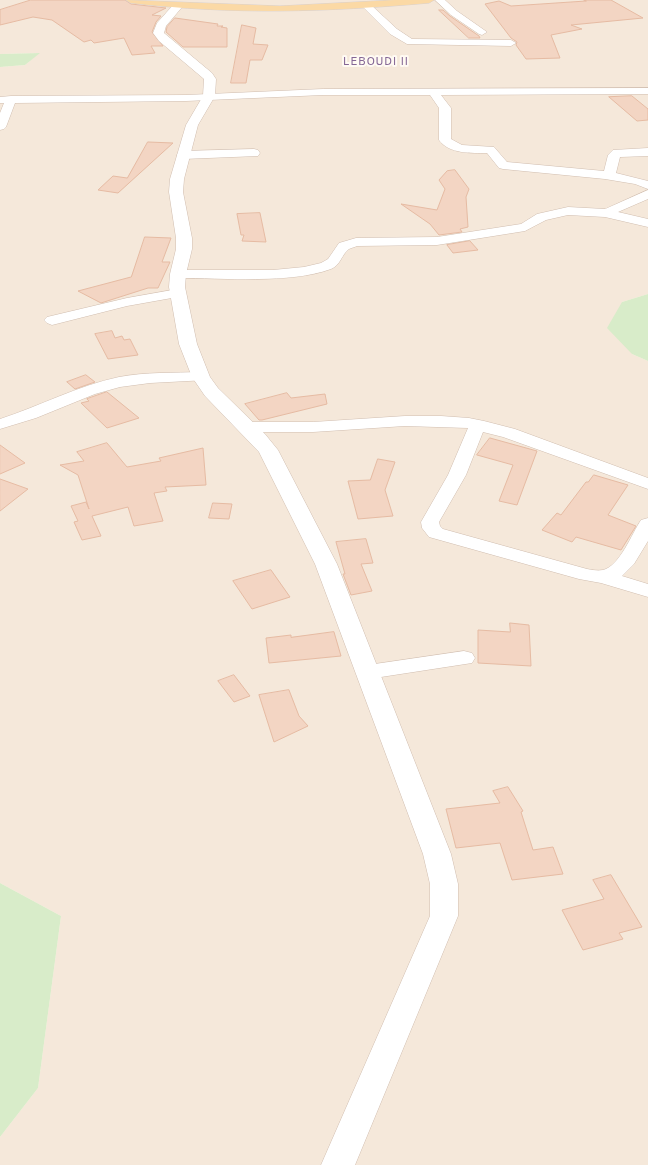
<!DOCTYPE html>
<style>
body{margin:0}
canvas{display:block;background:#fdf6ec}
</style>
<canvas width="648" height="1165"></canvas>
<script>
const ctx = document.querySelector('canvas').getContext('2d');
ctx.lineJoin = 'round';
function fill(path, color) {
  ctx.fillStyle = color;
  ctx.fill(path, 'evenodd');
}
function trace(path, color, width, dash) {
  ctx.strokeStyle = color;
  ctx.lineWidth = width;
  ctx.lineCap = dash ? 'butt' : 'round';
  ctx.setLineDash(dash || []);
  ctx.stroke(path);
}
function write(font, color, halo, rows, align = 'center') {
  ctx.font = font + ' "Public Sans",sans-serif';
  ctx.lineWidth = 4;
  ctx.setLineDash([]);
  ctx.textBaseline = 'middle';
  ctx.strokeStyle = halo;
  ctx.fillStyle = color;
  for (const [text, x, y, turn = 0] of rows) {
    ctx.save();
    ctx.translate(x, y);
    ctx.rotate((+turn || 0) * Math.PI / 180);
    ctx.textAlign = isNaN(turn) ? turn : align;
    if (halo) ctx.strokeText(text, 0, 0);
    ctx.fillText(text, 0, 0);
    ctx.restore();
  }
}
fill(new Path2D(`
 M0,0H648V294L622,302L632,354L648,361V1165H0V1137L38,1088L61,916L0,883V67L25,65L39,53L0,54Z`), '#f5e8da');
fill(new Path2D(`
 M40,53L25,65L0,67V54Z
 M648,294V361L632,354L607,328L622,302Z
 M0,883L61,916L38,1088L0,1137Z`), '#d8ecc9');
const building = new Path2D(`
 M31,0H125L131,4L166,8L152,15L161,16L156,22L152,32L163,46H151L155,53L132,55L124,38L94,43L91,40L84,42L52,20L33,17L0,25V10Z
 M584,0H611L643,18L571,25L582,29L551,35L560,58L526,59L516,45L517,42L511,38L485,4L499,1L511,6L586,1Z
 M439,10H443L450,16L479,36L480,38H469Z
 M175,18L218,24L217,26H223L221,27L227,28V47H183L166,32L167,27Z
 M242,25L256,28L253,44L268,45L262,60H250L246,83H231Z
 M632,96L648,109V120L637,121L609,97Z
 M148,142L173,143L118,193L98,190L113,176L127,178Z
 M455,170L469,189L466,197L468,227L460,229L462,232L439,235L430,224L401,204L437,210L445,189L439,180L447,171Z
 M260,213L266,242L242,241L244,235H241L237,214Z
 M145,237L171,238L162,262H170L158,288H148L101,303L78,291L131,277Z
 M470,241L478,250L453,253L447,245Z
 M112,331L115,338L122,336L124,340L130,339L138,355L108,359L95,334Z
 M86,375L95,382L75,389L67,382Z
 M107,392L139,418L107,428L81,403L89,401L87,399Z
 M287,393L291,398L325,394L327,404L262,420H259L245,404Z
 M490,438L537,451L517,505L499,501L513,465L477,455Z
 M107,443L127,467L161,461L159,458L203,448L206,485L165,487L167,491L154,493L163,521L134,526L128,507L92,516L101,536L82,540L74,522L78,521L71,506L86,502L89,509L78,475L60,465L84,461L77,452Z
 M0,445L25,463L0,474Z
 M378,459L395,462L385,490L393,516L358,519L348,481L370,480Z
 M594,475L628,485L608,515L636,526L621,550L576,537L572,542L542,530L557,513L561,515L586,482H588Z
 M0,479L28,489L0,511Z
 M213,503L232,504L229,519L209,518Z
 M366,539L373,563L361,564L372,591L351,595L343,574H345L336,542Z
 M271,570L290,597L252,609L233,581Z
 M510,623L529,625L531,666L478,663V630L510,632Z
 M334,632L341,656L269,663L266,638L291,635V637Z
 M234,675L250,696L234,702L218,681Z
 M289,690L299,716L308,726L274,742L259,695Z
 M508,787L523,811L521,812L533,850L553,847L563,874L512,880L500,843L456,848L446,809L500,803L493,791Z
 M611,875L642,927L619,933L623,939L583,950L562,910L604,899L593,880Z`);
fill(building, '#f3d5c3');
trace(building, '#e6bba3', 1);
const minor = new Path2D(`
 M435,0H445L457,11L487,32L482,35L479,34L451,15Z
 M367,3L370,4L397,29L412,39L511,40L516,43L511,46L407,44L390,34L362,6Z
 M648,88V94L441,95L451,108V139L462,145L494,147L507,162L604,171L608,155L613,150L648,148V156L620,157L616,173L648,181V189L635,184L605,179L503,169L499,168L487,153C471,153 449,154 439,140V108L430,95H323L186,101L15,103L6,127L4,129L0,130V113L4,103H0V97L11,96L186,95L323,89Z
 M254,149L258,150L260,153L258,156L183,159L179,158L177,155L179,152L183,151Z
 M648,190V199L618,212L648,219V227L605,217L568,215L546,220L525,231L437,245L357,246C355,247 351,248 349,249C341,255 341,265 331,269C291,284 221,278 178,278L173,277L171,274L173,271L178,270H273L304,267L321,263L328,259L339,243L356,238L437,237L521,224L537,214L568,207L605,209Z
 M178,289L183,290L185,293L183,296L127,306L52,325L47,323L44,320L47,317L127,298Z
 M201,372L207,374L209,377L207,380L150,383L120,387L95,394L36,418L0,429V419C40,406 77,386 119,377C145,372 174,373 201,372Z
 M405,416H441L469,418L484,421L515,429L648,478V489L503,437L483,432L466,475L439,522L440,526L443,529L587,569C592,570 598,571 603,570C620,566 632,533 641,520L648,518V541L634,564L622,576L648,584V597L601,583L579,579L429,537L422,528L421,522L448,475L468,428L405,426L313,432H248L242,431L239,427L242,423L248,422H313Z
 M464,651L472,653L475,658L472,663L368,679L360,677L357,672L360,667L368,665Z`);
const tertiary = new Path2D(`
 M178,3L183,6L166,26L164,33L212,73L216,79L215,96L198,125L184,179L183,192L192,238V249L186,274L185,287L197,344L210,377L218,388L265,434L278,450L337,564L451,854L458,884V916L355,1165H321L430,916V884L423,854L315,564L259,452L205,396L192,377L179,344L169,287L170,274L176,249V238L169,192L170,179L186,125L203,96L204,79L159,41L153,33L157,23L174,4Z`);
const primary = new Path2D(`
 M126,0L280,6L395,0H434L429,3C327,12 233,15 131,3Z`);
trace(minor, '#d1beb0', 1);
trace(tertiary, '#d1beb0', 1);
trace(primary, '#dad1cd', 1);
fill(minor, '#fff');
fill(tertiary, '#fff');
fill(primary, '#fbd9a5');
ctx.letterSpacing = '1px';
write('11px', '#846695', '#fffaf3', [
 ["LEBOUDI II",376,62]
]);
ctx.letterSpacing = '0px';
</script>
